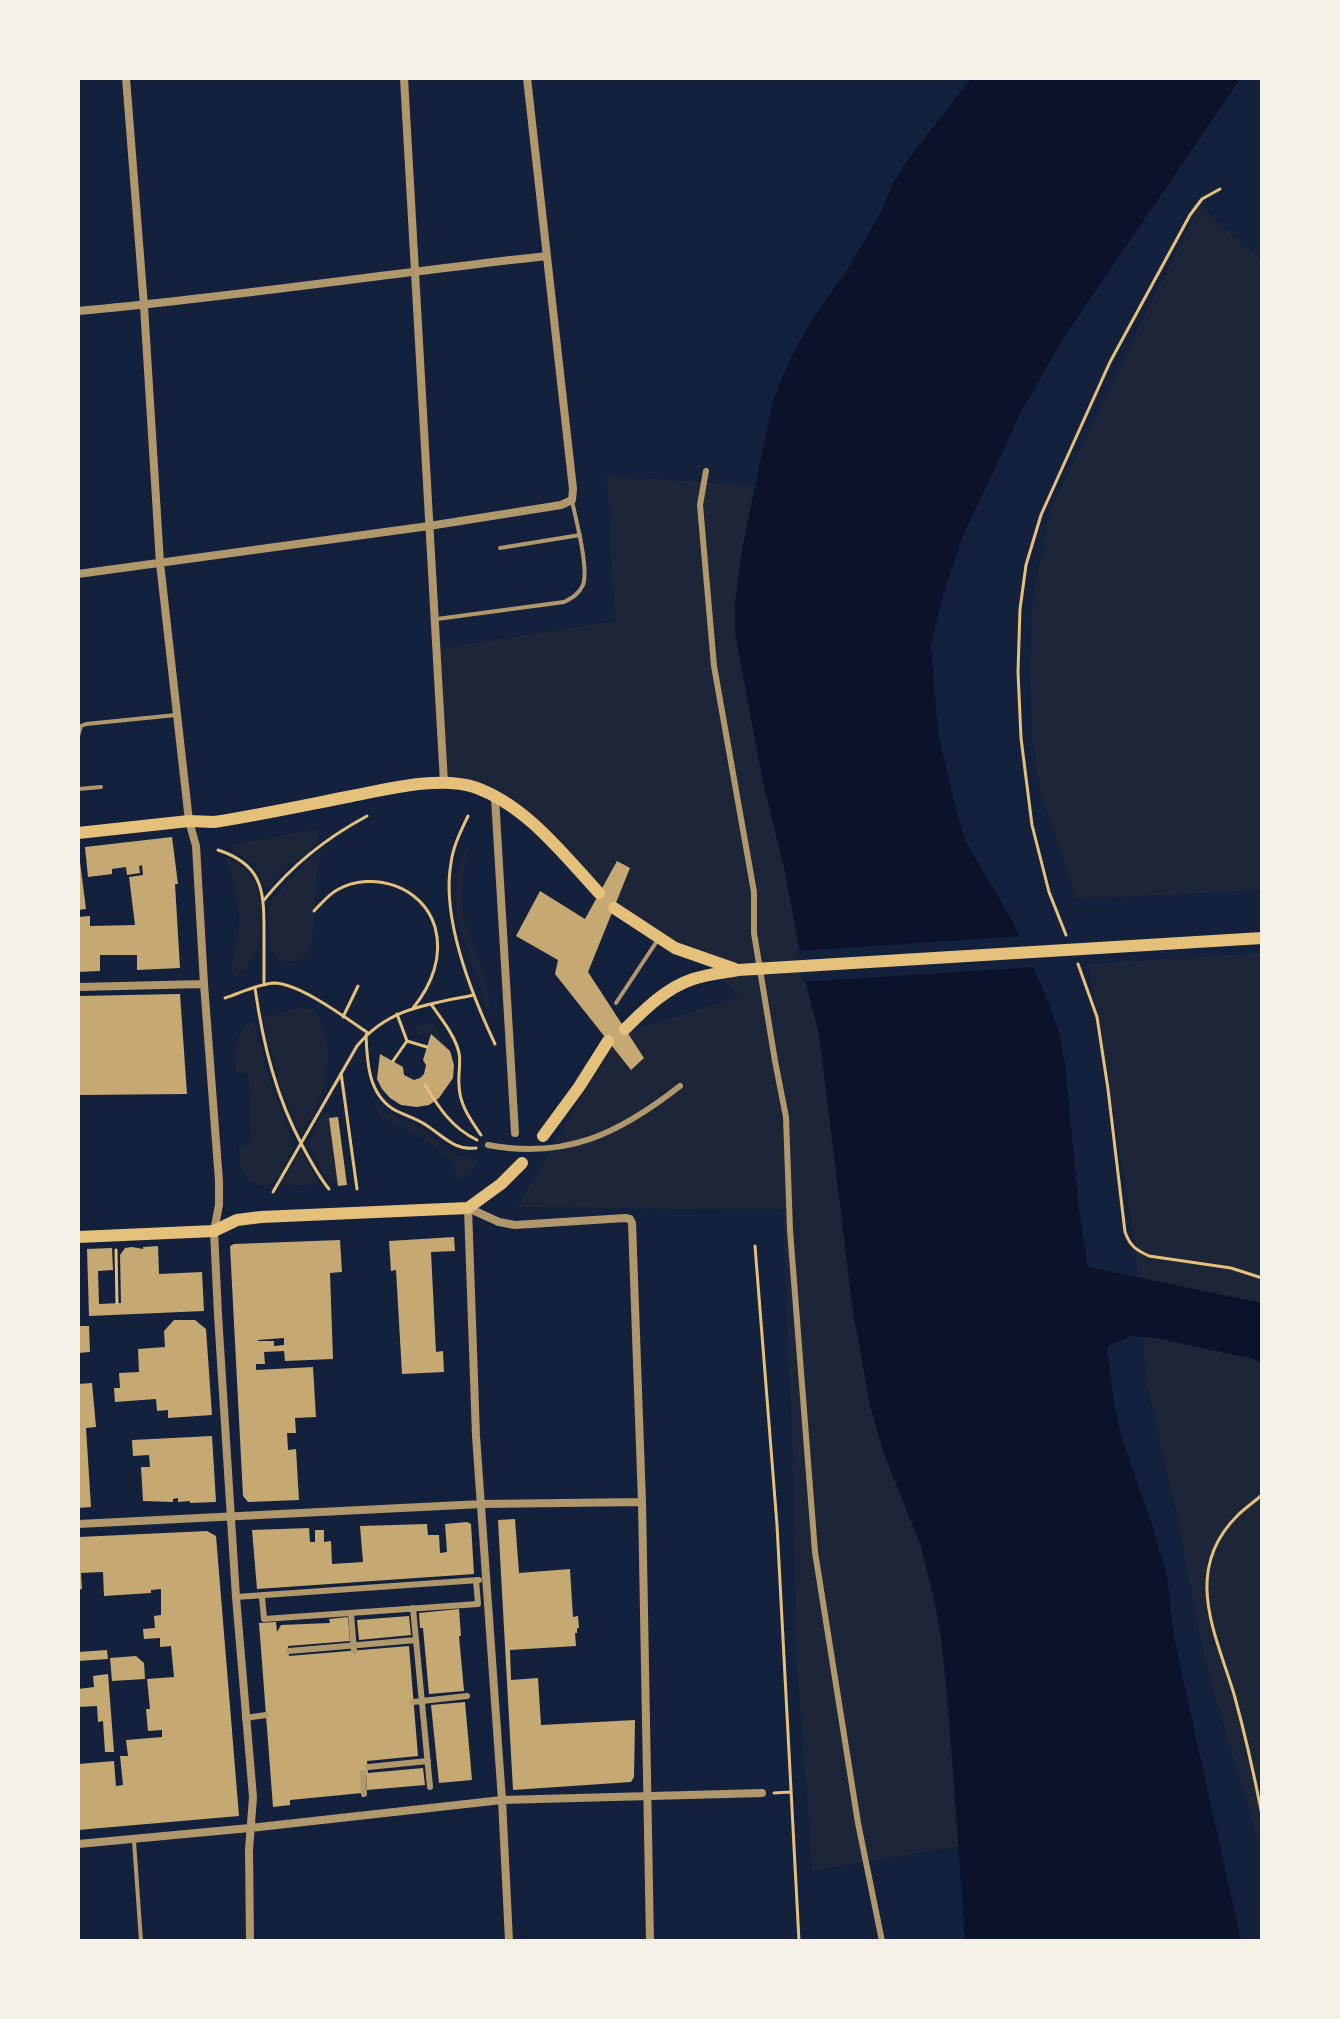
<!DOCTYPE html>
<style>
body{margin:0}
#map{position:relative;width:1340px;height:2019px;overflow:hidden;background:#14213d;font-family:Commissioner,sans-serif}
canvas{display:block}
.frame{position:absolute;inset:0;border:80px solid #f6f1e7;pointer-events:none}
</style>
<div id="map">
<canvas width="1340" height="2019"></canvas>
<div class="frame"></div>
</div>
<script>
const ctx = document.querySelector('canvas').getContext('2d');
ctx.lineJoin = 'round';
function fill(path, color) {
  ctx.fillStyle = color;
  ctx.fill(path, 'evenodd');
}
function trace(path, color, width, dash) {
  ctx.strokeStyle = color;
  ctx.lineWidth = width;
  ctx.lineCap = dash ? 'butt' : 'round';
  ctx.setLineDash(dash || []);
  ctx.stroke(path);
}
fill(new Path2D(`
 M1200,206L1262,261V890L1076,899L1041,795L1032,735L1030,670L1032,609L1038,570L1052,506L1138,330Z
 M607,476L755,486L742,550L735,604V632L762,777L785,872L807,988L819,1032L853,1311L870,1405L883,1451L921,1546L934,1599L941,1635L959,1846L813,1871L797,1665L794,1485L783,1210L518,1207L617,1035L740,996L707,966L670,954L655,944L608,903L502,798L444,785L436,649L615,621Z
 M317,829V842L284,870L266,891L256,867L230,847L233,844Z
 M470,839C463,871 458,900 468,932C472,944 478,955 482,967C488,985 490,1003 490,1022C478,952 433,915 470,839Z
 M321,849C318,866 316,882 315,899C314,915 315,933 310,948C307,955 304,958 297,960C264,972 269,926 269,907L270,902L300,869Z
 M225,857C236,863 248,869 254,881C263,897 263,939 254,956C249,965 241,972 233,979C230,961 237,946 239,928C241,904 232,879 225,857Z
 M1262,953V1855L1205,1662L1177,1516L1147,1385L1134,1238L1089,964Z
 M303,1007L314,1010C323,1021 325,1031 327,1045C331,1082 317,1103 302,1135C282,1098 272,1058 263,1017Z
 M253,1020L273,1091L295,1145L275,1181C264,1190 249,1184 243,1171C239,1164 239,1153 239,1145L252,1144L248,1073H236C236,1050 232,1034 253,1020Z
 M422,1023L434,1025L450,1051L431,1034L423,1033L418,1037L416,1026Z
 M371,1097L386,1113L414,1124L446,1149L459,1155L480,1161L467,1176L455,1180L456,1168L449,1158L425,1140L407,1129L380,1117Z
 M324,1112L329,1114L331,1118L329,1119L338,1184L326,1177L308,1145L321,1115Z
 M301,1151L317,1180V1184L283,1186V1181Z`), '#1d2539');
fill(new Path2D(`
 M971,78H1241L1066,334L1021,412L963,536L944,592L931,644L938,734L957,813L966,842L1013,922L1049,1003L1059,1032L1065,1064L1079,1210L1088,1267L1262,1303V1363L1253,1359L1156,1338L1131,1336L1107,1347L1113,1396L1121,1436L1151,1522L1167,1576L1174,1638L1241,1941H965L948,1699L941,1635L934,1599L921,1546L883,1451L870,1405L853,1311L819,1033L807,988L785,872L762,777L735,632V604L742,550L773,400L791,357L814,317L849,267L880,214L892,185L905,164Z`), '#0b132b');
fill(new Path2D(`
 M1023,936L1037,967L802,982L796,951Z`), '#14213d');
fill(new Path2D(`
 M172,837L178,884H175L180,968L137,970V955H100V971L78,972V917L90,916V926L135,925L129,877L143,875L142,865L139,866L140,873L127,875L126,867L112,869V874L88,877L85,847Z
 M617,861L630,868L588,972L644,1058L631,1070L555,974L558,960L516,936L540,891L585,919Z
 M78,862H80L86,909L78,910Z
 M180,994L187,1094L78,1095V996Z
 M431,1034L450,1051L454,1065L453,1078L439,1098L429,1105L417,1107L401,1105L390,1098L382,1089L377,1079L380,1054L403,1067L404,1075L414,1080L420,1078L424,1074L426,1065L423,1060Z
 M338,1117L347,1185L338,1186L329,1118Z
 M454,1237L455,1251L431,1252L436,1352L443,1351L444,1372L402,1374L396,1270L391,1271L389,1241Z
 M340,1240L342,1272L330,1273L333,1359L285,1361L284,1351L264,1352L265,1364H256V1370L313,1367L316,1417L295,1418L296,1433H287L288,1450L296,1449L299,1500L248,1502L243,1496L230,1246L234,1244ZM284,1338V1345L274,1346V1341H258V1340Z
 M158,1246L159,1274L202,1272L204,1311L89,1316L87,1249L112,1248L113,1270L98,1271L99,1304L121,1303L120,1255L125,1248L132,1247L143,1249V1247Z
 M174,1320H195L206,1329L212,1415L168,1418V1410L157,1411L156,1399L115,1402L114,1388H120L119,1373L139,1372L138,1349L165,1347L164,1331Z
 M81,1326H89L90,1352L78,1353V1327Z
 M92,1383L96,1427L86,1428L91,1507L78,1508V1384Z
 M212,1436L216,1502L190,1503V1501L178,1502V1498L173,1499V1502L143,1501L141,1467H150L149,1455L133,1456L132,1440Z
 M515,1519L519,1573L570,1569L573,1617L578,1616L579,1628H577V1633H575L576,1646L510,1650L511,1680L538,1678L541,1725L635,1720L634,1777L631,1782L513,1790L498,1520Z
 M467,1522L471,1524L474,1574L257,1589L252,1530L309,1528L310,1542H315V1530H324V1542L331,1541L332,1564L363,1562L360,1526L427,1524L428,1535H439L440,1553L447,1552L445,1524Z
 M207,1531L216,1536L239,1816L78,1830V1764L114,1761L116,1786L123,1785L120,1756H128L126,1740L162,1737V1730L148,1731L146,1709H150L147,1679L174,1677L171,1646L160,1647V1638L144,1639L143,1629L155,1628L154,1616L161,1615V1589L151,1590V1593L104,1596L103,1572L81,1573L82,1589L78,1590L79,1537Z
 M459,1609L461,1636H459L464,1691L429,1694L423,1628H420L419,1613Z
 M409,1616L411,1635L359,1640L357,1620Z
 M348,1617L350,1641L288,1646L289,1656L409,1646L418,1756L367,1761L368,1773L423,1768L425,1785L367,1790L366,1773L362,1793L290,1800V1805L273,1807L259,1623L276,1622L277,1632L281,1625L330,1623L329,1619Z
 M107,1650L108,1659L78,1661V1652Z
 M136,1656L144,1663L145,1679L112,1681L110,1658Z
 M108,1674L114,1752H105L103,1721L98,1722L97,1706L78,1707V1689L94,1687L93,1676Z
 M465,1702L472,1780L439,1783L431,1705Z`), '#c6a872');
trace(new Path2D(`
 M468,816C461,831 453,846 451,863C441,919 471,993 495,1044
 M218,850C261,864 264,888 264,929C264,947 264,966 264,985
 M264,900C293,864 326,838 367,816
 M314,911C321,904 328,895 337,890C372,870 423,886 435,927C443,956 432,985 413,1008
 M1066,935L1049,892L1032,825L1021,738L1018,672L1020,609L1026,565L1041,515L1110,362L1190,215L1202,199L1220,189
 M1078,964L1097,1017L1108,1089L1125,1232C1130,1246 1136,1250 1149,1256L1231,1268L1262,1278
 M255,988C263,1044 276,1097 303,1147C311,1162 319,1177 329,1189
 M225,998C240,993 258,984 274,983C299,983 346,1018 368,1033
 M431,1004C441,1019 455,1035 459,1053C461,1063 458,1074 459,1084C459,1104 470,1119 481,1135
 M397,1014L407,1041
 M343,1017L358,986
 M366,1035C367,1061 368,1093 393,1109C403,1115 416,1118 426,1125C443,1136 455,1151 476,1148
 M393,1061L407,1041L427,1047
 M341,1073L357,1189
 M425,1085C439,1108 452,1128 477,1140
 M273,1192L357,1046C388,1008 429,1004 474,995
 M755,1246L777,1525L799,1941
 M116,1250L117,1303
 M1262,1495C1254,1502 1245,1508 1238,1515C1182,1570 1215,1632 1234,1694C1245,1734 1254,1774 1262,1815
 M774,1793L790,1792`), '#e5c07b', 3);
trace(new Path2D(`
 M500,548L580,535
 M437,619L564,602C572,598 579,594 583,585C589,568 576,520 572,501
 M78,736L81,726L86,724L176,715
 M78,789L101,787
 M616,1003L657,941
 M134,1841L141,1941`), '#b1986c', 4);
trace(new Path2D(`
 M706,471L700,505L714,666L754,892V933L775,1061L786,1117L790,1230L815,1552L858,1823L882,1941
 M488,1145C566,1160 620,1133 680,1086
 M262,1596L264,1619L478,1604L476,1580
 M236,1597L479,1580
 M413,1608L430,1787
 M351,1613L354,1651
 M289,1651L416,1640
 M413,1702L467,1696
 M245,1718L266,1715
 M368,1767L428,1761
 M363,1773L364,1794`), '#b1986c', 6);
trace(new Path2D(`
 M126,78L144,306L160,563L189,821L196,846L204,984L219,1181V1205L214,1231L218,1315L236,1597L253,1797L249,1850L250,1941
 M404,78L444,783
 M78,311C235,297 390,273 547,256
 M78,574L429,526L561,505L572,500L573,489L527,78
 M495,798L515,1133
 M78,987L204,984
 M78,1524L482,1504L642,1502
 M78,1844L250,1828L502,1800L762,1793
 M509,1941L502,1800L476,1436L468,1208L499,1222L515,1225L625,1218L630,1219L632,1223L642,1502L650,1941`), '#b1986c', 8);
trace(new Path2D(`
 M78,833L189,821L214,822C260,815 306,805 352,796C388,789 439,776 474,787C526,805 563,854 599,893
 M614,908L675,948L735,969
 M625,1029C645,1009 666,988 693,979C708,974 723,973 738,970L1262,938
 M543,1136L579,1087L608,1041
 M78,1237L214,1231L237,1220L261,1217L468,1208L501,1184L522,1163`), '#e5c07b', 12);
</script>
